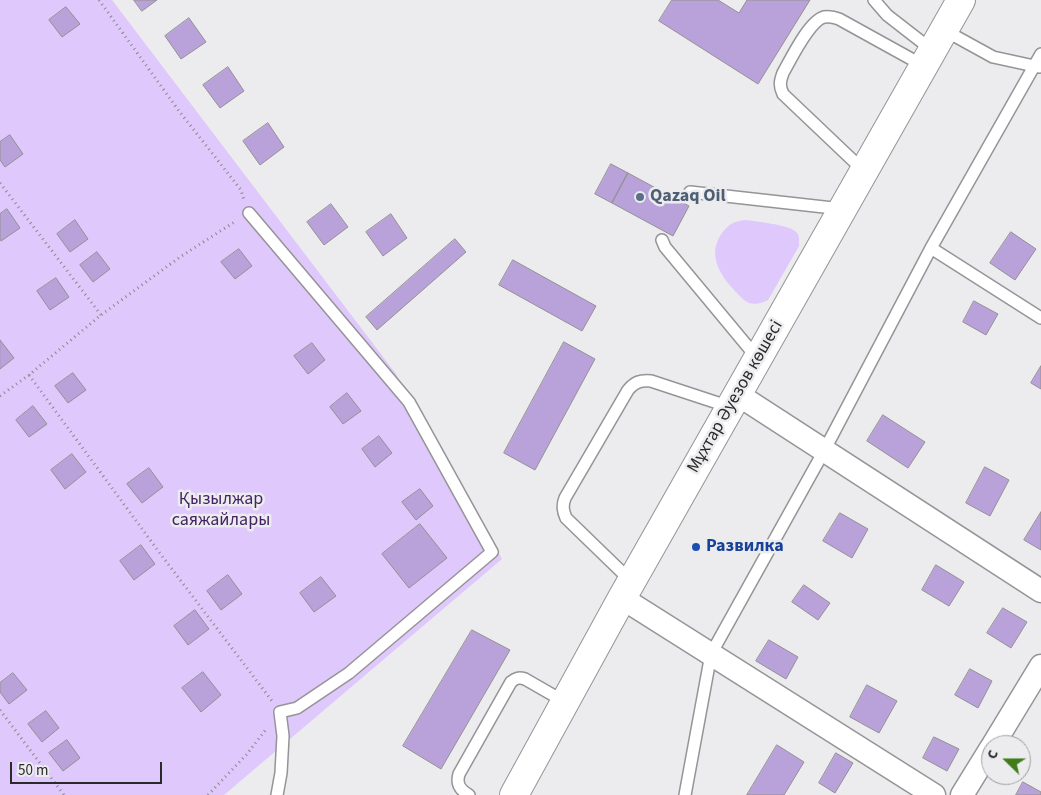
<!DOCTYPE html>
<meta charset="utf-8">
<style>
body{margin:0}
#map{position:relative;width:1041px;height:795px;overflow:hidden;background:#ecebee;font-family:"Source Sans 3",sans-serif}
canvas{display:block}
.north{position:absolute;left:981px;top:735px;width:50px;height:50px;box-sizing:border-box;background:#ecebee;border:1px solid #9e9ea0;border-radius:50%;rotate:292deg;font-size:14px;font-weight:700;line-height:20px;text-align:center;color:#2a2a2b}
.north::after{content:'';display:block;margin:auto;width:18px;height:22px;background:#407d1a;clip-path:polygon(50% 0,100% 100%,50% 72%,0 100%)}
.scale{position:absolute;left:10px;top:762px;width:152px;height:22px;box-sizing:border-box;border:2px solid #2a2a2b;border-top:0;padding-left:6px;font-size:15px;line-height:18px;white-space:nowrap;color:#2a2a2b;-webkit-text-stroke:4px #ecebee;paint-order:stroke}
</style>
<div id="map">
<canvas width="1041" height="795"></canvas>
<div class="north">С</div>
<div class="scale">50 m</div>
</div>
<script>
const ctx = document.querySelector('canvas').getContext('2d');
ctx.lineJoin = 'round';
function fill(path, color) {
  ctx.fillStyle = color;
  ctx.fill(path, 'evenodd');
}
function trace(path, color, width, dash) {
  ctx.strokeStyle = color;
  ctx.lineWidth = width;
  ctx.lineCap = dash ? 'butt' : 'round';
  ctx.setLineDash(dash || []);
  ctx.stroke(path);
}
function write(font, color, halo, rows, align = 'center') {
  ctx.font = font + ' "Source Sans 3",sans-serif';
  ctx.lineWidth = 5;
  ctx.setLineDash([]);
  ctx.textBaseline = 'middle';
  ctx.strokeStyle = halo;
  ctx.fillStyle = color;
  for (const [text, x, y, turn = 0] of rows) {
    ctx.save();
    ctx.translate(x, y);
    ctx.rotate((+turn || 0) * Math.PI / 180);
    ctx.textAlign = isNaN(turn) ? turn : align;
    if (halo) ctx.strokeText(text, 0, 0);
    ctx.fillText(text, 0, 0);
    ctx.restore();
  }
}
fill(new Path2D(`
 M0,0H112L396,374L502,559L224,795H0Z
 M744,220C755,221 788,225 795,231C800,234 799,240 799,246L768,300C762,303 756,305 749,303C744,301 739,295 735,291C719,274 707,254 722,233C725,229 729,225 733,223C737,221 741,221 744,220Z`), '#dec8fc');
const building = new Path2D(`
 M134,0H157L142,11Z
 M672,0H718L739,13L747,0H810L758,84L659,21Z
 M66,7L80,24L62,37L49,20Z
 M189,18L206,42L181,59L165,36Z
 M228,67L244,91L220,108L203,85Z
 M268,123L284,147L260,165L243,141Z
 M10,135L23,154L5,167L0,160V142Z
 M611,164L628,173L612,203L595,194Z
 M628,173L689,206L673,236L612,203Z
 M331,204L348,227L324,245L307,222Z
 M7,209L20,228L1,241L0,239V214Z
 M391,214L407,238L383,256L366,232Z
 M75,220L88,239L70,252L57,234Z
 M1011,232L1036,249L1015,280L990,263Z
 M455,239L466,252L377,330L366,317Z
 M239,249L252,266L235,279L221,262Z
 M97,252L110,269L93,282L80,265Z
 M513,260L596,306L582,331L499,285Z
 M56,278L69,297L50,310L37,291Z
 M974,301L998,314L986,335L963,322Z
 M0,340L14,358L0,369Z
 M564,342L595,359L535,470L504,453Z
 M312,343L325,360L308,374L294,356Z
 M1041,366V389L1031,383Z
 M73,373L86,390L68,403L55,386Z
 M347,393L361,411L343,424L330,407Z
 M33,406L47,424L29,437L16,420Z
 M883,415L925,442L908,468L867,441Z
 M379,436L392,453L375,467L362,449Z
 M72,454L86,472L65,489L51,470Z
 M985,467L1009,480L990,516L966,503Z
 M149,468L163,487L142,503L127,484Z
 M420,489L433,506L416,520L402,502Z
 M1041,512V550L1024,540Z
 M840,513L868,529L852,558L823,541Z
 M420,524L447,558L409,588L382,554Z
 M141,545L155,564L134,580L120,561Z
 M936,565L964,582L949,606L922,590Z
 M228,575L242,594L221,610L207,591Z
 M321,577L336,596L314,612L300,593Z
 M804,585L830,603L818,620L792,602Z
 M1003,608L1027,622L1011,648L987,633Z
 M195,610L209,629L188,645L174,626Z
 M472,630L510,650L441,769L403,746Z
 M769,640L798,657L786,679L756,661Z
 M970,669L992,681L978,708L955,695Z
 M203,672L221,695L201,712L182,688Z
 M13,673L27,690L9,704L0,692V683Z
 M867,685L897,701L879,733L850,717Z
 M46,711L59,728L42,742L28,724Z
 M934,737L959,749L947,771L923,758Z
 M67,740L80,758L63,771L49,753Z
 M777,745L804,762L784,795H747Z
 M836,753L853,763L835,793L819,783Z
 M1023,782L1041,792V795H1016Z`);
fill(building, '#b9a1d9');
trace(building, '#939194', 1);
const lane = new Path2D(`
 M874,0L887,15L932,50
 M944,30L993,57L1039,67
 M864,171L783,94C779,86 780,81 783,73C791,59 809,21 824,17C830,16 834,17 839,19L924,66
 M690,192L842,209
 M249,213L409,402L492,552L349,673L297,708L280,712L283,736L281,773L277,795
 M662,240L665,247L758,359
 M931,248L1041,54
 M631,581L566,518C563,511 562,506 565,498L628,390C635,382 640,380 651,381L730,407
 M469,795C460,790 456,784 459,774L511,682C516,678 519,677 525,679L565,702
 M685,795L711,654L824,451L931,248L1041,318`);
const street = new Path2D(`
 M737,394L1041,591
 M622,598L934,795
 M993,745L1041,666
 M962,795L991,748`);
const secondary = new Path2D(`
 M514,795L622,598L961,0`);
trace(lane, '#959496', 14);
trace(street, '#959496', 25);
trace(secondary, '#959496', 30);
trace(new Path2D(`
 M99,0L179,111L241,190L244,200
 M0,183L101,315
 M29,375L159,552L272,701
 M0,396L29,375L101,315L180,257L236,221
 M0,710L64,795
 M208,795L247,754L267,728`), '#8a898b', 3, [1, 4]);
trace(lane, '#fff', 11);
trace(street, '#fff', 22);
trace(secondary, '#fff', 28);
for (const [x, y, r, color] of [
 [640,197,5,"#5c6f8a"],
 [696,547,5,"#1a4fb4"]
]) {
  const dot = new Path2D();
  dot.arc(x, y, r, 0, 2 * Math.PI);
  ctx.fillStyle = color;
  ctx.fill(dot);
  trace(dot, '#ecebee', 2);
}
write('bold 18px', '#4e5e75', '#ecebee', [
 ["Qazaq Oil",650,197]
], 'left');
write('18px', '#2a2a2b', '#ecebee', [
 ["Мұхтар Әуезов көшесі",736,397,-60]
]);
write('18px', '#442364', '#ecebee', [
 ["Қызылжар",221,500],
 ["саяжайлары",221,521]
]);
write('bold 18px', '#164399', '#ecebee', [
 ["Развилка",706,547]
], 'left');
</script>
